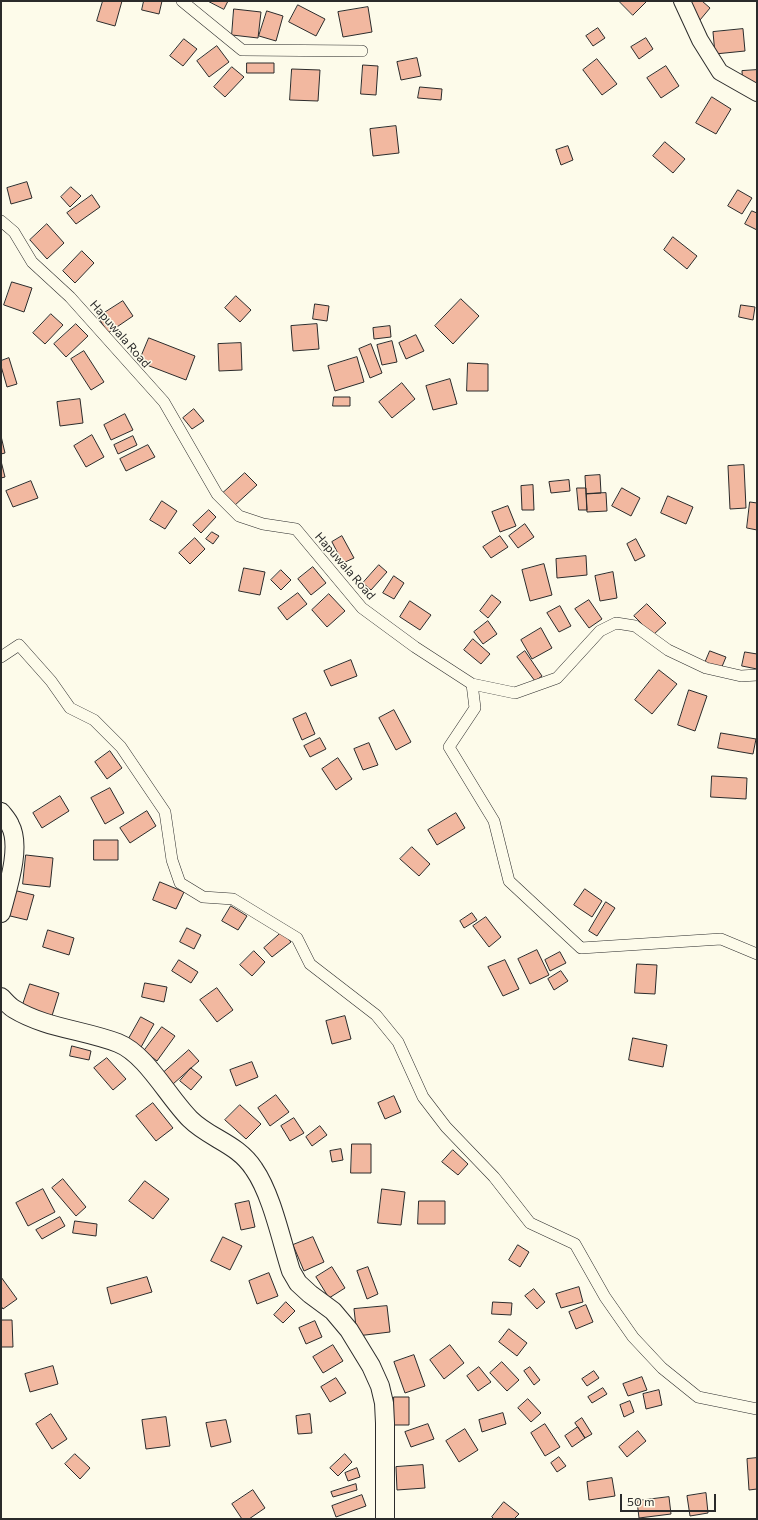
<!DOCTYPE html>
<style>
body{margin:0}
#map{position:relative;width:758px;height:1520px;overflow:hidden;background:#fdfbea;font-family:Commissioner,sans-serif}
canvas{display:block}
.frame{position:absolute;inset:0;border:2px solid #2b2b2b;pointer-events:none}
.scale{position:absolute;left:620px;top:1494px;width:96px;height:18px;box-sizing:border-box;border:2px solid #2b2b2b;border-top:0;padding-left:5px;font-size:12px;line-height:14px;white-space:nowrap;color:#2b2b2b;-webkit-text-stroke:3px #fdfbea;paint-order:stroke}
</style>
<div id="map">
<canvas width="758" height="1520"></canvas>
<div class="frame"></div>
<div class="scale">50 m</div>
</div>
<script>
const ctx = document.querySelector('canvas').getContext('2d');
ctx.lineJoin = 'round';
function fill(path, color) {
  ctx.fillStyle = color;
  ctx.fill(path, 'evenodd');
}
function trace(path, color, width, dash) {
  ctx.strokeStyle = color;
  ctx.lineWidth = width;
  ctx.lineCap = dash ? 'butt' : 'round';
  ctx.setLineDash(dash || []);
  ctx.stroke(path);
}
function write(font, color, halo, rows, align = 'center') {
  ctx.font = font + ' Commissioner,sans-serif';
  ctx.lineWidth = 3;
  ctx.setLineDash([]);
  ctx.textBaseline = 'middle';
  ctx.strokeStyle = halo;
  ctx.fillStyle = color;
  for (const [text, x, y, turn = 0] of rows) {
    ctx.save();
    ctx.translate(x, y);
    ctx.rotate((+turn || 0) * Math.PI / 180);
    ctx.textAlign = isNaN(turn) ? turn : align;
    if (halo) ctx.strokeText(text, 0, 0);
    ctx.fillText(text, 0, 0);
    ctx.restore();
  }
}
const building = new Path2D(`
 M103,1H122L115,26L97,21Z
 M144,1H162L159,14L142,10Z
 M208,1H228L224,9Z
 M619,1H647L633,15Z
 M690,1H702L710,8L700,20L685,8Z
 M298,5L325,19L316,36L289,22Z
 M368,7L372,32L343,37L338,12Z
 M234,9L261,12L258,38L232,35Z
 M267,11L283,16L276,41L259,36Z
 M598,28L605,38L593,46L586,36Z
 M743,29L745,51L715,54L713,32Z
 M646,38L653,49L639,59L631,47Z
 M184,39L197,49L183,66L170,56Z
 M217,46L229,62L209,77L197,61Z
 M417,58L421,76L401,80L397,62Z
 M597,59L617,84L602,95L583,70Z
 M247,63H274V73H247Z
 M363,65L378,66L376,95L361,94Z
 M666,66L679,86L661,98L647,78Z
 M232,67L244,77L225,97L214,87Z
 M292,69L320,70L318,101L290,100Z
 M757,70V86L743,87L742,71Z
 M420,87L442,89L441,100L418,98Z
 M712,97L731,109L716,134L696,123Z
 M396,126L399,153L373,156L370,129Z
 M665,142L685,159L673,173L653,156Z
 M568,146L573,160L561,165L556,150Z
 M27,182L32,198L11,204L7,188Z
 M71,187L81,196L70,207L61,197Z
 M738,190L752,198L742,214L728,206Z
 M92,195L100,207L76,224L67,213Z
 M752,211L757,213V230L745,224Z
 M47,224L64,243L47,259L30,240Z
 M673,237L697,256L687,269L664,250Z
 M82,251L94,263L75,283L63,271Z
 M12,282L32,288L24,312L4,305Z
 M236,296L251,310L240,322L225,308Z
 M461,299L479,316L453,344L435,326Z
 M123,301L133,316L108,333L98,317Z
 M315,304L329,306L327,321L313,319Z
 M741,305L755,307L753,320L739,317Z
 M51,314L63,325L45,344L33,333Z
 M76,324L88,336L66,357L54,344Z
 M317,324L319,349L293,351L291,326Z
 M390,326L391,337L374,339L373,328Z
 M416,335L424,351L406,359L399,343Z
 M149,338L195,356L186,380L139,362Z
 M392,341L397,362L382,365L377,345Z
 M241,343L242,370L219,371L218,344Z
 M371,344L382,373L370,378L359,349Z
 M84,351L104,382L91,390L71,359Z
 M357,357L364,382L335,391L328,366Z
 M9,358L17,384L7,387L1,366V361Z
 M468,363L488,364V391H467Z
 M450,379L457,404L433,410L426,386Z
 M402,383L415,399L392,418L379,402Z
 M334,397H350V406H333Z
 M80,399L83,423L60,426L57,402Z
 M194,409L204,421L192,429L183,418Z
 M125,414L133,430L111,440L104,425Z
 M92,435L104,457L86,467L74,446Z
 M1,436L5,453L1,454Z
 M133,436L137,445L118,454L114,445Z
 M148,445L155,457L126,471L120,459Z
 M1,461L5,477L1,478Z
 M744,465L746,508L730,509L728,466Z
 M245,473L257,485L234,506L223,493Z
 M600,475L601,493L586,494L585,476Z
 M569,480L570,491L551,493L549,482Z
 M31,481L38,498L13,507L6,491Z
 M533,485L534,510H522L521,486Z
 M577,488H586L587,510H579Z
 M622,488L640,498L631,516L612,506Z
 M606,493L607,511L587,512L586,494Z
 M668,496L693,507L686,524L661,513Z
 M162,501L177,511L165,529L150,520Z
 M750,502L757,503V530L747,528Z
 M508,506L516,526L500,532L492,512Z
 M209,510L216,517L201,533L193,525Z
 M525,524L534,537L518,548L509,536Z
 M212,532L219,536L213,544L206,539Z
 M342,536L354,558L343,563L332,542Z
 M500,536L508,547L491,558L483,547Z
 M195,538L205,549L190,564L179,553Z
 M636,539L645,556L635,561L627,544Z
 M586,556L587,575L557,578L556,559Z
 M544,564L552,595L530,601L522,570Z
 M379,565L387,572L371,590L363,583Z
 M313,567L326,583L311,595L298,579Z
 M244,568L265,572L260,595L239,591Z
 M281,570L291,580L281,590L271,580Z
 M613,572L617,598L600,601L595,576Z
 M394,576L404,583L394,599L383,593Z
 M298,593L307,604L287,620L278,608Z
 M329,594L345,611L327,627L312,610Z
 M492,595L501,602L488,618L480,611Z
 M589,600L602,619L589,628L575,609Z
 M410,601L431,615L420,630L400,617Z
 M647,604L666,623L653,635L634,616Z
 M560,606L571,626L559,632L547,613Z
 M488,621L497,634L483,644L474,632Z
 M541,628L552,648L532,659L521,640Z
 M473,639L490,654L481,664L464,650Z
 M525,651L542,676L535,681L517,657Z
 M710,651L726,657L721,669L705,663Z
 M745,652L757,654V669L742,666Z
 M351,660L357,676L331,686L324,671Z
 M659,670L677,684L652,714L635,700Z
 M689,690L707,696L695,731L678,725Z
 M394,710L411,742L396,750L379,718Z
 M306,713L315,734L302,740L293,719Z
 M721,733L756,739L753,754L718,748Z
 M320,738L326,749L310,757L304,746Z
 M369,743L378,765L363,770L354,749Z
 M110,751L122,768L107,779L95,762Z
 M338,758L352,779L336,790L322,769Z
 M712,776L747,778L746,799L711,797Z
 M110,788L124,813L105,824L91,798Z
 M60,796L69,811L42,828L33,813Z
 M147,811L156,826L130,843L120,828Z
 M456,813L465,828L437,845L428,830Z
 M94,840H118V860H94Z
 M412,847L430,864L419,876L400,859Z
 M26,855L53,858L50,887L23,884Z
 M160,882L184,892L176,909L153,900Z
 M585,889L602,901L592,917L574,905Z
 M13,890L34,895L27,920L6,915Z
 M606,902L615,908L597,936L589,931Z
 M231,906L247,916L238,930L222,921Z
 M472,913L477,920L464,928L460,921Z
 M486,917L501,937L489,947L473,926Z
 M187,928L201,935L194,949L180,942Z
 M48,930L74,938L69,955L43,947Z
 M282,932L291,942L272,957L264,948Z
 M537,950L549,975L530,984L518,959Z
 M254,951L265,962L252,976L240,965Z
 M560,952L566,963L550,971L545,960Z
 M179,960L198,972L191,983L172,971Z
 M505,960L519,989L503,996L488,967Z
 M637,964L657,965L655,994L635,993Z
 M561,971L568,981L554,990L548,979Z
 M145,983L167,987L164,1002L142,997Z
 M30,984L59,993L51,1019L21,1010Z
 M217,988L233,1010L217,1022L200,1000Z
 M345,1016L351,1039L332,1044L326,1021Z
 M141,1017L154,1024L140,1049L127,1042Z
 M162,1027L175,1036L157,1061L144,1051Z
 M633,1038L667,1045L663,1067L629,1060Z
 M72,1046L91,1051L89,1060L70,1056Z
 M189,1050L199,1061L173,1084L163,1073Z
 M107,1058L126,1079L113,1090L94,1068Z
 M252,1062L258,1077L236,1086L230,1070Z
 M191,1068L202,1077L191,1090L180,1081Z
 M276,1095L289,1112L270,1126L258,1108Z
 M394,1096L401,1112L385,1119L378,1103Z
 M153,1103L173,1128L156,1141L136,1116Z
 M240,1105L261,1124L246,1139L225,1120Z
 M294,1118L304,1133L290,1141L281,1126Z
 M320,1126L327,1135L312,1146L306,1137Z
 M352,1144H371V1173H351Z
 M341,1149L343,1160L332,1162L330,1151Z
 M453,1150L468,1164L458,1175L442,1162Z
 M63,1179L86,1207L76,1216L52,1188Z
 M145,1181L169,1199L153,1219L129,1201Z
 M43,1189L55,1212L28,1226L16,1203Z
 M382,1189L405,1192L401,1225L378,1223Z
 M249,1201L255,1227L241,1230L235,1204Z
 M419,1201H445V1224H418Z
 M60,1217L65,1226L42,1239L36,1230Z
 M75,1221L97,1224L96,1236L73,1233Z
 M223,1237L242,1246L230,1270L211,1261Z
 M313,1237L324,1262L304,1271L293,1245Z
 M518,1245L529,1252L520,1267L509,1260Z
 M332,1267L345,1288L329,1298L316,1277Z
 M368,1267L378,1294L367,1299L357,1271Z
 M269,1273L278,1296L257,1304L249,1281Z
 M1,1277L17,1299L3,1309L1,1306Z
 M147,1277L152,1292L111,1304L107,1288Z
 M579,1287L583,1302L561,1308L556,1294Z
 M534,1289L545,1302L537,1309L525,1296Z
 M286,1302L295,1311L283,1323L274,1315Z
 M493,1302L512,1303L511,1315L492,1314Z
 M586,1305L593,1322L576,1329L569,1312Z
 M387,1306L390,1332L357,1336L354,1309Z
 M1,1320H12L13,1347H1Z
 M315,1321L322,1337L306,1344L299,1328Z
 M509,1329L527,1343L517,1356L499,1342Z
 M333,1345L343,1361L323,1373L313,1357Z
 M450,1345L464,1363L444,1379L430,1360Z
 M414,1355L425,1386L405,1393L394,1362Z
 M502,1362L519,1380L507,1391L490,1373Z
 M53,1366L58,1384L30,1392L25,1374Z
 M479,1367L491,1382L478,1391L467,1376Z
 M530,1367L540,1380L534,1385L524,1371Z
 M594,1371L599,1378L587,1386L582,1379Z
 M642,1377L647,1390L628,1396L623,1384Z
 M336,1378L346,1393L330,1402L321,1387Z
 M603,1388L607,1394L592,1403L588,1397Z
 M659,1390L662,1405L646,1409L643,1394Z
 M394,1397H409V1425H394Z
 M528,1399L541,1413L531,1422L518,1408Z
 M630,1401L634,1412L624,1417L620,1405Z
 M503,1413L506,1424L482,1432L479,1420Z
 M51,1414L67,1439L52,1449L36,1424Z
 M310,1414L312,1433L298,1434L296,1416Z
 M166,1417L170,1446L146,1449L142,1420Z
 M582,1418L592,1434L585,1438L575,1423Z
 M226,1420L231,1442L211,1447L206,1423Z
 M428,1424L434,1439L411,1447L405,1432Z
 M545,1424L560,1447L545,1456L531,1433Z
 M578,1427L585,1438L572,1447L565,1436Z
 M465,1429L478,1450L459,1462L446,1441Z
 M638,1431L646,1441L627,1457L619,1447Z
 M75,1454L90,1468L80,1479L65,1464Z
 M345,1454L352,1462L338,1476L330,1468Z
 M559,1457L566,1466L557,1472L551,1463Z
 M757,1458V1489L749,1490L747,1459Z
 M423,1465L425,1488L397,1490L396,1467Z
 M357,1468L360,1477L348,1481L345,1473Z
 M612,1478L615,1496L589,1500L587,1482Z
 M356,1484L357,1490L333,1497L331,1492Z
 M253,1490L265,1508L249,1519H242L232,1504Z
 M706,1493L708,1513L690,1516L687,1496Z
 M362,1495L366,1506L336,1517L332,1506Z
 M669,1497L671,1514L639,1518L637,1501Z
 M504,1502L519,1514L514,1519H494L492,1517Z`);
fill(building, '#f2b8a0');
trace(building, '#2b2b2b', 1);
const street = new Path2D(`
 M182,1L242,50L362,51
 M1,221L14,232L32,262L70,297L164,402L217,494L239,516L263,524L296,529L362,608L415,647L472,684L515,693L557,678L600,631L616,623L635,626L668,650L706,668L741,676L757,675
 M1,657L19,645L51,681L70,708L94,720L121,747L165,812L172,860L180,883L203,897L233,899L297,938L310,964L376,1015L398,1042L423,1097L446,1127L494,1177L530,1223L575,1244L605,1297L633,1337L662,1368L698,1397L757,1409
 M472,684L475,708L449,747L494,821L509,881L581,948L721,939L757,954`);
const secondary = new Path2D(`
 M682,1L700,40L720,72L757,93`);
const primary = new Path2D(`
 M1,812C4,816 8,820 10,825C22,847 7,890 1,913
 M1,997C5,1001 9,1006 14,1009C45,1028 84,1030 118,1043C146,1054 168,1097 190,1119C210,1139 237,1143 254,1169C272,1195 281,1240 291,1271L298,1283L310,1294L333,1311L349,1330L371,1366L380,1386L384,1403L385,1423V1519`);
trace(street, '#2b2b2b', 12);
trace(secondary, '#2b2b2b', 18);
trace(primary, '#2b2b2b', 20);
trace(street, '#fdfbea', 11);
trace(secondary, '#fdfbea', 16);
trace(primary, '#fdfbea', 18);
write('12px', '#2b2b2b', '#fdfbea', [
 ["Hapuwala Road",120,334,49],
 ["Hapuwala Road",345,566,49]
]);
</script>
